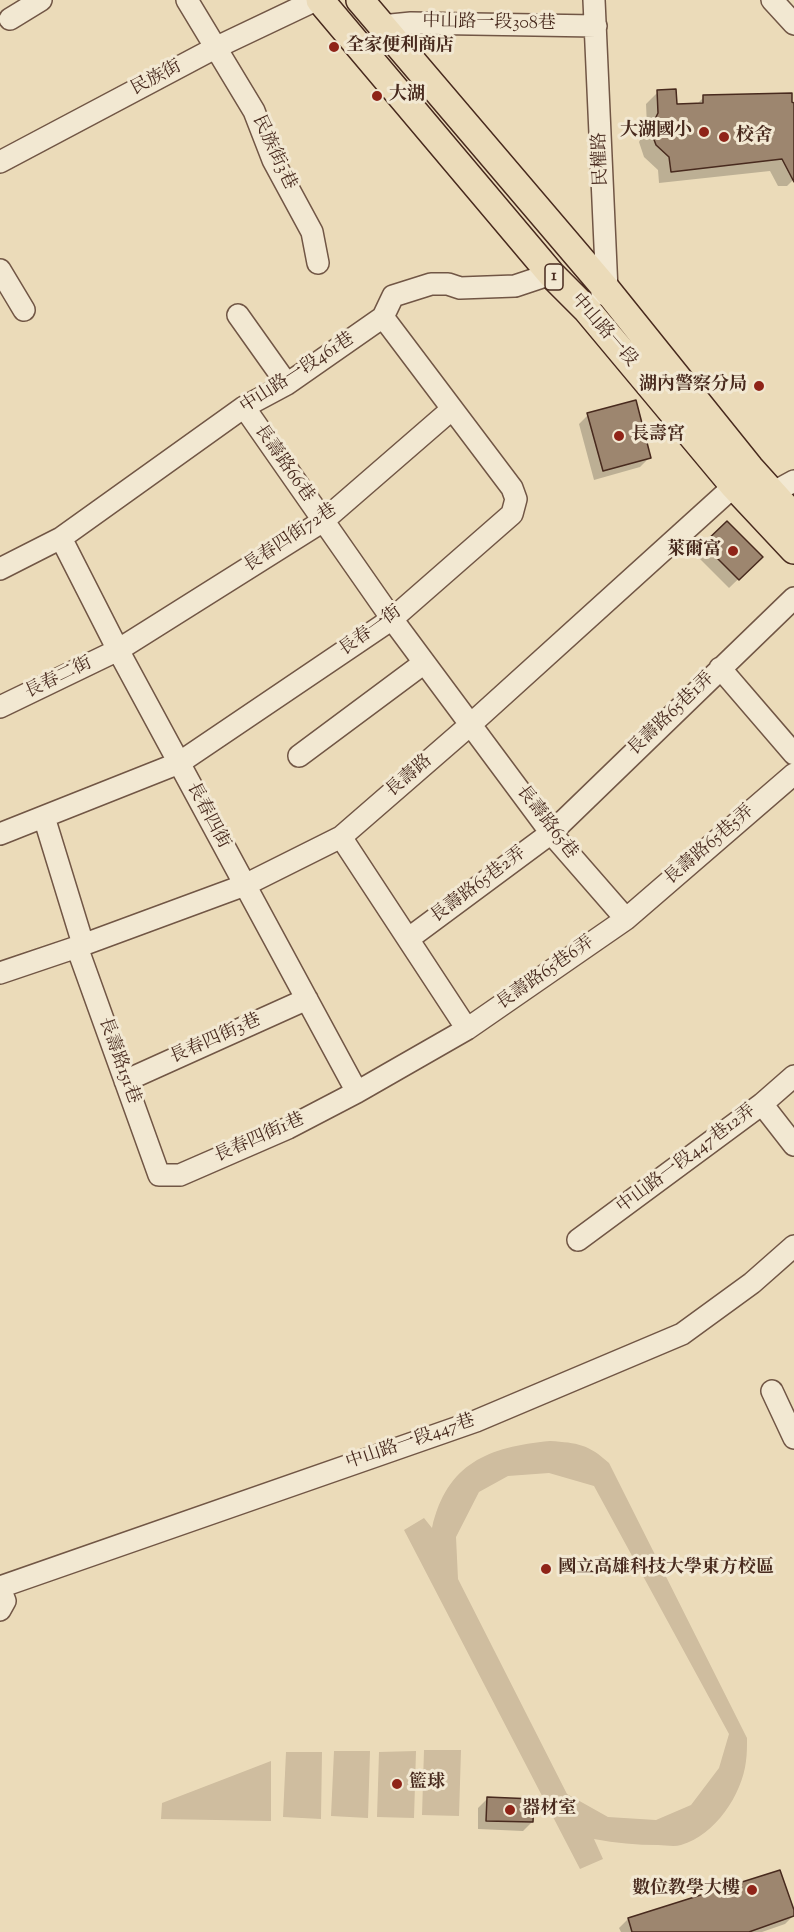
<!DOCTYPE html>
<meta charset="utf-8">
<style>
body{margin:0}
canvas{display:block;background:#ebdbb9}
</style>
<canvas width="794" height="1932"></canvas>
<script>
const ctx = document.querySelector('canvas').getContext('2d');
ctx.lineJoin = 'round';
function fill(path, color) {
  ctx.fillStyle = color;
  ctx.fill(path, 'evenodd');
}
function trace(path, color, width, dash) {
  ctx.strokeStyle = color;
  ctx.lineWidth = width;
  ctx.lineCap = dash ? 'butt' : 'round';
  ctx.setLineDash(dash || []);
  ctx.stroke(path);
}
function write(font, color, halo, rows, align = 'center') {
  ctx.font = font + ' "Sorts Mill Goudy","Noto Serif TC",serif';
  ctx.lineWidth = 6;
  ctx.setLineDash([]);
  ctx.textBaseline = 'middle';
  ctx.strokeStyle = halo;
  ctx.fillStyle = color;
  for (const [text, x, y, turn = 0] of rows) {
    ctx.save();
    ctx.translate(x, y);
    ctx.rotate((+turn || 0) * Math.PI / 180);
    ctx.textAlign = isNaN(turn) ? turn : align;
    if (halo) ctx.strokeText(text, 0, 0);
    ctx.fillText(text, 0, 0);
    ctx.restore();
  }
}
fill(new Path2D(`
 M550,1441C578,1443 588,1444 609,1463L747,1738C747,1746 747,1754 746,1761C742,1795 715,1835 681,1845C674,1847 665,1845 658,1845C636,1845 616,1843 594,1839L603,1859L580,1869L404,1530L424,1518L432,1528C447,1463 488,1447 550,1441ZM549,1473L594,1486L729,1734L719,1768L691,1805L656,1820L608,1817L567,1794L458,1579L456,1537L479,1492L508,1476Z
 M424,1750H461L459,1816L422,1815Z
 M334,1751H370L368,1818L331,1816Z
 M416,1751L414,1818L377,1817L379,1752Z
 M286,1752H322L321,1819L283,1817Z
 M271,1761V1821L161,1819L162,1803Z`), '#cfbd9f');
fill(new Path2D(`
 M658,92L675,105H696L704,97L794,105V179L787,186H778L770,171L659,183L658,170L644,157L639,142L647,127L646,104Z
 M588,415L649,458L640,467L594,480L579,424Z
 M727,523L761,557L729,588L695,554Z
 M488,1798L532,1822L523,1831L478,1829V1808Z
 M794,1915L785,1924L762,1932H621L619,1928L628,1919Z`), '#0003');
const building = new Path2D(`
 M676,89L677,104L703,103V95L792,93V102L794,103V182L782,159L671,172L669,157L656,145L650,129L658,113L657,90Z
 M636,400L651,458L603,471L587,413Z
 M727,521L763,557L739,580L703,544Z
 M487,1797L534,1799L533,1822L486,1821Z
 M780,1870L794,1910V1916L749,1932H632L628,1918Z`);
fill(building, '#9d866f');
trace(building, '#482a1e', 1.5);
const minor = new Path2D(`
 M187,0L254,111L273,160L312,232L318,263
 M594,0L607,290L602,294
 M772,0L794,24
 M10,19L41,0
 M381,26L411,23L596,26
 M0,162L215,48L316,0
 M0,270L24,310
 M238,315L287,384
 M244,407L392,619L551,833L626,919
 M772,493L794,481
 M61,538L118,650L357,1092
 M0,569L61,538L244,407L287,384L383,317L393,296L431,284H448L460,288L515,286L551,274
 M720,668L794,754
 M0,707L118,650L323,521L451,410
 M299,756L424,663
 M44,817L83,944
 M0,834L179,763L392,619L512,514L516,499L512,488L383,317
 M341,837L467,1029
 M408,939L551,833L794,598
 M77,947L159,1175H180L288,1128L357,1092L467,1029L626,919L794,774
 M0,973L77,947L245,885L341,837L470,725L734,486L743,475
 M125,1081L307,999
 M762,1104L794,1145
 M578,1240L762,1104L794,1076
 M772,1391L794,1438
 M0,1587L476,1421L682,1334L752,1283L794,1246
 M0,1588L5,1601L0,1610`);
const major = new Path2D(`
 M320,0L551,274L587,310L734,486L794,550
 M360,0L607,290L750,468L794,517`);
trace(minor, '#715645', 24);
trace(major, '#482a1e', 30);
trace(minor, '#f2e8d2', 21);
trace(major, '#ebdbb9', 27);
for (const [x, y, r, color] of [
 [334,47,6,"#8f2418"],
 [377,96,6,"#8f2418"],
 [704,132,6,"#8f2418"],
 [724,137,6,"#8f2418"],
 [759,386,6,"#8f2418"],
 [619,436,6,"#8f2418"],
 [733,551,6,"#8f2418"],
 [546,1569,6,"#8f2418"],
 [397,1784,6,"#8f2418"],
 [510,1810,6,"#8f2418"],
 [752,1890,6,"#8f2418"]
]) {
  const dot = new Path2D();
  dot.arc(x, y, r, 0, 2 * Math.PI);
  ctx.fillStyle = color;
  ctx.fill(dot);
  trace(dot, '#f2e8d2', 2);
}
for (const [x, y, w] of [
 [554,277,18]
]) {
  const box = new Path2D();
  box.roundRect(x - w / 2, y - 13, w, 26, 4.5);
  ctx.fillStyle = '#f2e8d2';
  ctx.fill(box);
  trace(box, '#482a1e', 1.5);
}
write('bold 16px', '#482a1e', null, [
 ["1",554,277]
]);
write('18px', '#482a1e', '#f2e8d2', [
 ["中山路一段308巷",489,24,1],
 ["民族街",157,79,-28],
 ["民族街3巷",273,153,65],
 ["民權路",602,159,-92],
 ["中山路一段",603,331,49],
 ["中山路一段461巷",298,374,-33],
 ["長壽路66巷",283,464,55],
 ["長春四街72巷",291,539,-34],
 ["長春一街",371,632,-36],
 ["長春二街",59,679,-26],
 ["長壽路65巷1弄",672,715,-44],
 ["長壽路",410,777,-41],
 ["長春四街",207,816,62],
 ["長壽路65巷",546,823,52],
 ["長壽路65巷5弄",710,846,-41],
 ["長壽路65巷2弄",479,886,-37],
 ["長壽路65巷6弄",546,974,-35],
 ["長春四街3巷",216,1040,-24],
 ["長壽路151巷",118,1061,70],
 ["長春四街1巷",260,1139,-24],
 ["中山路一段447巷12弄",687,1160,-37],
 ["中山路一段447巷",411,1443,-19]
]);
write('bold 18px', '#482a1e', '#f2e8d2', [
 ["全家便利商店",346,47],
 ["大湖",389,96],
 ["大湖國小",692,132,"right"],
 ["校舍",736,137],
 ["湖內警察分局",747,386,"right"],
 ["長壽宮",631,436],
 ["萊爾富",721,551,"right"],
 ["國立高雄科技大學東方校區",558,1569],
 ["籃球",409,1784],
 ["器材室",522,1810],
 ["數位教學大樓",740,1890,"right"]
], 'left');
</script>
